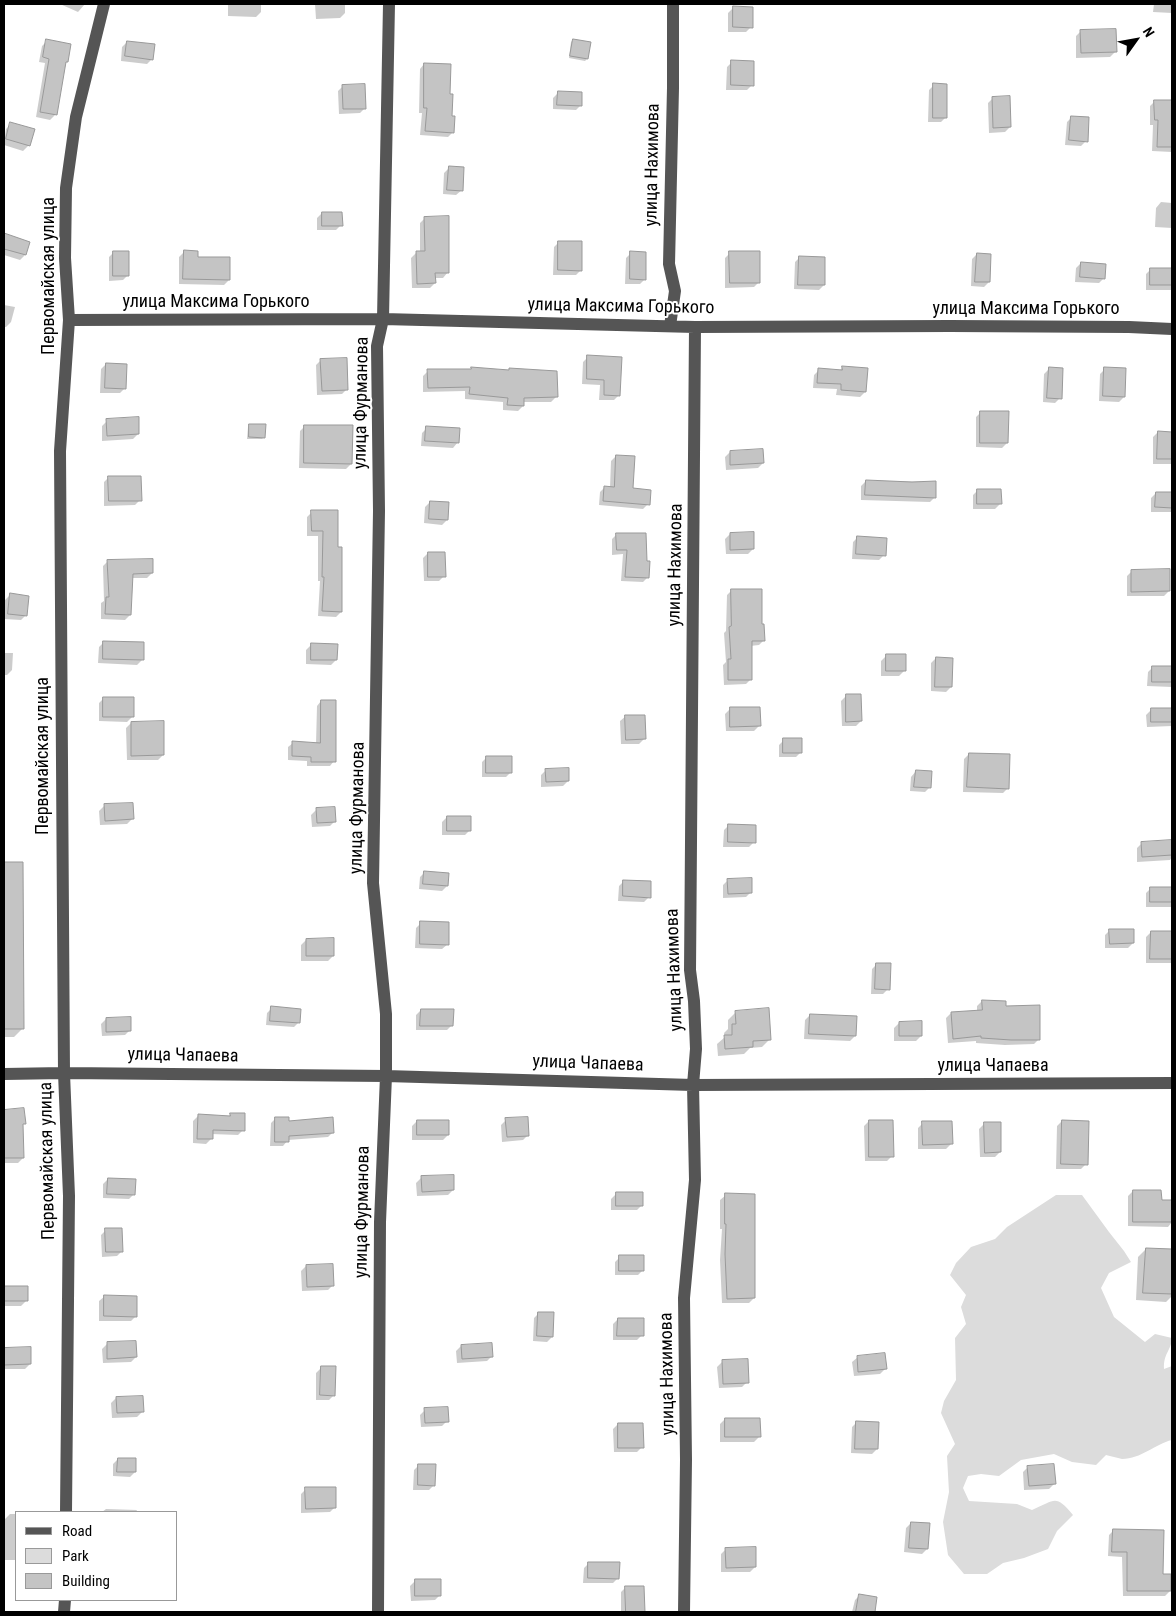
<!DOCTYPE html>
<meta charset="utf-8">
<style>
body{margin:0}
#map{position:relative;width:1176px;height:1616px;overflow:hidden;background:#fff;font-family:"Roboto Condensed",sans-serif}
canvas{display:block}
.frame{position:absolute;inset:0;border:5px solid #000;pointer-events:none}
.legend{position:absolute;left:15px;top:1511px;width:162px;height:90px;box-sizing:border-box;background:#fff;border:1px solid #999;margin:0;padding:6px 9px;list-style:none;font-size:15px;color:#000}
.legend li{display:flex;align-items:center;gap:10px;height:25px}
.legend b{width:25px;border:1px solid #999}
.north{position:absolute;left:1111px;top:15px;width:50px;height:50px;-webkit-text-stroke:4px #fff;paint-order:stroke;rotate:58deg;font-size:14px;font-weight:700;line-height:20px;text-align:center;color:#000}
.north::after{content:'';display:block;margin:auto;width:18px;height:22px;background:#000;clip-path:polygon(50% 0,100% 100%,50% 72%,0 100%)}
</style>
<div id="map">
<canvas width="1176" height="1616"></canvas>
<div class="frame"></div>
<ul class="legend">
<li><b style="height:6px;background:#555"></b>Road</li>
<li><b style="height:14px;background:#dcdcdc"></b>Park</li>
<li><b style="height:14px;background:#c4c4c4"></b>Building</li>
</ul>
<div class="north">N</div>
</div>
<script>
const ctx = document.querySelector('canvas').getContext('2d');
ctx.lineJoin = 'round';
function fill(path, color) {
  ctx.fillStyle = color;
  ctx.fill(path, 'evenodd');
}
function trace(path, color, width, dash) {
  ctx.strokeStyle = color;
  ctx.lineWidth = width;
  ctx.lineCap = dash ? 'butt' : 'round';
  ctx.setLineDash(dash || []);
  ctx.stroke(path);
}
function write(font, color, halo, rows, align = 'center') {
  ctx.font = font + ' "Roboto Condensed",sans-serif';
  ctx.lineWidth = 4;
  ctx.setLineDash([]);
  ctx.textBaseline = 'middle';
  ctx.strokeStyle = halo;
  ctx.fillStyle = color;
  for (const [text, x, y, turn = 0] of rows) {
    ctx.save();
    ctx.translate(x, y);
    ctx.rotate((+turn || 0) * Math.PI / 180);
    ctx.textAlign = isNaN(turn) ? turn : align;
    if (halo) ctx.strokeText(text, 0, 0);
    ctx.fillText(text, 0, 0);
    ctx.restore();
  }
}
fill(new Path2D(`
 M1056,1195H1082L1109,1232L1124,1251L1131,1262L1109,1273L1101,1288L1114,1317L1145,1342L1155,1334L1172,1338C1171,1351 1163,1354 1164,1369L1172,1366V1440C1155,1444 1141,1459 1122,1459C1117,1458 1111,1456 1106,1455L1096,1465L1072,1462L1054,1454L1021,1460L999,1476L981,1474L968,1476L963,1488L969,1501L1017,1504L1032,1510C1056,1500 1055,1494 1073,1515L1057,1531L1048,1549L1024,1558L1003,1563L987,1574H964L948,1555L943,1522L949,1492L947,1456L955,1444L941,1413L944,1401L956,1380L955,1338L966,1324L961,1307L966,1295L950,1275L956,1263L971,1247L995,1239L1007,1227Z`), '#dcdcdc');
fill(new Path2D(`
 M60,4H85L78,12Z
 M228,4H261V12L256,17L228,16Z
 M315,4H345V13L340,18L316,19Z
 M1154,4H1172V13L1153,12Z
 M733,8L751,27L746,32H728V13Z
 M1081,31L1115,52L1110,57L1076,58V36Z
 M573,40L587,59L585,61L569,58L571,42Z
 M47,41L66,62L64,64L55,115L50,120L36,117L45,63L39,62L42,46Z
 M127,42L152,59L147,64L121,61L122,47Z
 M732,62L752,85L747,90H726L727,67Z
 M424,64L449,95L453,132L448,137L420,135L422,113H419L420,69Z
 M934,85L946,117L941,122H928L929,90Z
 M343,86L365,108L360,113L339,114L338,91Z
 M558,93L581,105L576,110L553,109V98Z
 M993,98L1010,127L1005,132L989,133L988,103Z
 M1155,101H1172V152L1152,151L1153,125H1150V106Z
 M1072,117L1086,141L1081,146L1065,145L1067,122Z
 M11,124L33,130L28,146L23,151L4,145L6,129Z
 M449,168L462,190L456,195L443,194L444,173Z
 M1161,202L1172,203V228L1155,227L1156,208Z
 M322,213L341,225L336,230H317V218Z
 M425,218L448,272L443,278H434L435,283L430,288H412L411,258L416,253H420V223Z
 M4,235L29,242L25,255L20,260L4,255Z
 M559,242L581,270L576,275H553L554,247Z
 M114,252L128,275L123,280L109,281V257Z
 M184,252L229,280L224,285L179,284V257Z
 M631,253L645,279L640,284H625L626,258Z
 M730,253L759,282L754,287L725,288V258Z
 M977,254L989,282L984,287L971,286L972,259Z
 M800,257L824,285L819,290L794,289L795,262Z
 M1081,263L1104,278L1099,283L1075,282L1076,268Z
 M1151,269H1172V290H1146V274Z
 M4,305L15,307L11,322L6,327H4Z
 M588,357L619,395L614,400H599L600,385L582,384L583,362Z
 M321,360L347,389L342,394L317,395L316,365Z
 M106,364L125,388L120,393H100L101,369Z
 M843,367L865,392L860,397L836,395L837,389L813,388L814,375L819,370L839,371Z
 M472,368L556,397L551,402H523V406L518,411L503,410V402L465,399V391L423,392V376L428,371L470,370Z
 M1049,369L1060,398L1055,403L1043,402L1044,374Z
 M1105,369L1124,397L1119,402L1099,401L1100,374Z
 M981,412L1007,443L1002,448L976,447V417Z
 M107,421L138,434L133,439L102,441V426Z
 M250,425L264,437L262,439H247L248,427Z
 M305,426L351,464L346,469L299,468L300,431Z
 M427,428L458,442L453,448L421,446L422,433Z
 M1158,432L1172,433V464H1153V437Z
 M730,452L763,463L758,468L726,470L725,457Z
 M616,456L632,489L648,504L643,509L599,505L600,492L605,487L610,488L611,461Z
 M109,477L140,500L135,505L104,506V482Z
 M866,481L935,482V497L930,502L861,500V486Z
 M978,490L1000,504L995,509H973V495Z
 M1156,493H1172V512H1151V498Z
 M430,502L447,520L442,525L424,523L425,507Z
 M312,512L337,548L341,612L336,617L318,616L320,581H318V536H307V517Z
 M617,534L648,577L643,582L621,581L623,554L612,555V539Z
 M730,534L753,549L748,554H726L725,539Z
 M858,537L884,555L879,560L852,559L853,542Z
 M428,553L444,576L439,581H424L423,558Z
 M108,561L152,573L147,578H131L130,615L125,620L101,619V603L104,601L103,566Z
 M1132,571L1169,591L1164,596H1127V576Z
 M732,590L760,626L764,640L759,645L750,646L751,679L746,684L724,685L723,665L726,662L724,633L726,631L727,595Z
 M10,595L26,615L21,620L4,619L5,600Z
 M104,642L142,660L137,665L98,663L99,647Z
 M311,645L336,660L331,665L306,664V650Z
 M4,653H13L12,670L7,675H4Z
 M886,656L904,671L899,676H881V661Z
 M936,658L951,687L946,692L931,691V663Z
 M1153,667L1172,668V687L1147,686L1148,672Z
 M846,696L861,721L856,726H842L841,701Z
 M104,698L132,717L127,722L99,721V703Z
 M321,701L334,761L330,766H307V761L288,760V747L293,743L316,744L317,706Z
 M730,709L759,726L754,731H726L725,714Z
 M1172,709V726L1147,727L1146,715L1151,710Z
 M626,716L644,739L639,744H621L620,721Z
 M131,723L163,755L158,760H127L126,728Z
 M784,740L801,752L796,757H779V745Z
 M969,754L1008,788L1003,793L963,792L964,759Z
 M487,757L511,772L506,777H482V762Z
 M546,770L568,781L563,786L541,787V775Z
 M916,771L930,787L925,792L910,791L911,777Z
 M104,806L132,819L127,824L100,825L99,811Z
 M316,810L335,821L330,826L312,827L311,815Z
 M447,817L470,830L465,835H442V822Z
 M729,825L754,842L749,847H723L724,830Z
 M1172,841V857L1170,860L1137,862V848L1142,843Z
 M4,864H22L23,1028L14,1037H4Z
 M425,872L447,886L442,891L419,889L420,877Z
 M728,880L751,892L746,897L723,898V885Z
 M624,881L649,897L644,902L618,901L619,886Z
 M1151,888H1172V905L1171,907H1146V893Z
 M421,923L448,944L442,949L415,948L416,928Z
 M1110,930L1133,943L1128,948H1105V935Z
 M1151,932H1172L1171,963H1146V937Z
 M306,940L333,956L328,961H301V945Z
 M877,964L888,989L883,994H871L872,969Z
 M982,1001L1005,1007L1039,1039L1034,1044L1005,1045L976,1043V1041L948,1043L946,1018L951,1013L977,1011V1006Z
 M272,1008L299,1022L294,1027L266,1025L267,1013Z
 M421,1010L452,1025L447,1030H416V1015Z
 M736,1012L770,1039L762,1047L750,1048L744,1054L718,1056L717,1044L725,1037L724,1033L728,1029V1020Z
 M810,1015L855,1036L850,1041L804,1039L805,1020Z
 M106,1019L130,1030L125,1035L102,1036L101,1024Z
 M899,1023L921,1036L916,1041H894V1028Z
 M23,1110V1158L18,1163H4V1111Z
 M231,1114L243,1130L238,1135L211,1134V1139L206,1144L193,1143V1121L198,1116L228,1117Z
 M276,1118L333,1132L328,1137L288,1140L283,1146H270L271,1123Z
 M506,1120L528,1135L523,1140L502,1142L501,1125Z
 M417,1121L448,1135L443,1140H412V1126Z
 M869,1121L892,1156L887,1161H865L864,1126Z
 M1062,1121L1086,1164L1081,1169H1056L1057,1126Z
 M923,1123L951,1144L946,1149H918V1128Z
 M984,1124L1000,1152L995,1157H980L979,1129Z
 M421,1178L453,1190L448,1195L417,1196L416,1183Z
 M108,1179L134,1194L129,1199L103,1198V1184Z
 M1133,1191L1160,1201H1172V1222L1168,1227L1128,1226V1196Z
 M616,1194L642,1205L637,1210H611V1199Z
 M726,1195L754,1298L749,1303H722L720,1260L722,1229H720V1200Z
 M106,1230L122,1251L117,1256L102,1257L101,1235Z
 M1146,1249L1172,1251V1296L1166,1302L1136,1300L1138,1257Z
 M620,1257L643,1270L638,1275H615V1262Z
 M306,1266L333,1285L328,1290L302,1291L301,1271Z
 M4,1287L27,1288L26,1301L21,1306H4Z
 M105,1296L136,1316L131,1321H99V1301Z
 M539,1313L552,1337L547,1342L533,1341L534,1318Z
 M618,1319L642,1335L637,1340H613V1324Z
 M107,1344L136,1357L131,1362L103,1363L102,1349Z
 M461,1346L492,1356L487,1361L457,1363L456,1351Z
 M4,1349H30V1364L25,1369H4Z
 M858,1357L885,1369L880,1374L854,1376L852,1362Z
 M722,1362L747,1382L742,1387L719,1388L717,1367Z
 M321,1368L334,1395L329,1400H316V1373Z
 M116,1398L142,1412L137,1417L112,1418L111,1403Z
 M425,1410L447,1421L442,1426L421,1427L420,1415Z
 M725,1419L759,1437L754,1442H720V1424Z
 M857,1422L877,1449L872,1454L851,1453L852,1427Z
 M618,1424L642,1447L637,1452H614L613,1429Z
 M118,1459L135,1472L130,1477L113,1476V1464Z
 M419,1465L434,1485L429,1490H413L414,1470Z
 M1028,1467L1054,1484L1049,1489L1024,1490L1023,1472Z
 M306,1489L335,1507L330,1512L301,1513V1494Z
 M106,1509L137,1510L136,1512H102Z
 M10,1514H16V1560H5V1519Z
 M911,1523L927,1549L922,1554L904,1552L906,1528Z
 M1114,1530L1162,1575L1170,1591L1165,1596H1123L1122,1557L1108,1556L1109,1535Z
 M726,1549L755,1567L750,1572H721V1554Z
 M589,1563L618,1578L613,1583H583L584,1568Z
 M415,1581L440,1595L435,1600L411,1601L410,1586Z
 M626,1587H643V1612H621V1592Z
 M860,1595L876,1598L873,1612H852L855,1600Z
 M308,1611H331V1612H306Z`), '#0003');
const building = new Path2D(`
 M733,6L753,7V28L733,27Z
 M1116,29L1117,52L1081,53L1080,30Z
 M46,39L71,44L68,62H66L57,115L40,112L49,59L43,57Z
 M573,39L591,42L588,59L570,56Z
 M127,41L155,44L153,60L125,56Z
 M731,60L754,61V86L731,85Z
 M424,63L451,64L450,94H453L452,116H455L454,133L425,131L427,108H424Z
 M933,83L947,84V118H933Z
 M365,84L366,109H343L342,85Z
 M558,91L582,92V106L557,105Z
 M1010,96L1011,127L993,128L992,97Z
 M1154,100H1172V147H1157L1158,120H1155Z
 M1071,116L1089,117L1088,142L1069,140Z
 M10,122L35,129L30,146L6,139Z
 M449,166L464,167L463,191L447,190Z
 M322,212H342L343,226H322Z
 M449,216V273H435L436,283L417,284L416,251H425L424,217Z
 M4,233L30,242L26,255L4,249Z
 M558,241H582V271L558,270Z
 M184,250L198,251V257H230V280L183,279Z
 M113,251H129V276H113Z
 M630,251L646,252V280L630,279Z
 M729,251H760V283H730Z
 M977,253L991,254L990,282H975Z
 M799,256L825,257V285H798Z
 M1081,262L1106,264L1105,279L1080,277Z
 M1150,268H1172V285H1150Z
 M587,355L622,357L620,396L604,395V380L587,379Z
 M347,358L348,390L322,391L320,359Z
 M106,363L127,364L126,389L105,388Z
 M842,366L868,368L866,392L841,390V384L817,383L818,368L842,370Z
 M471,367L509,370V368L557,371L558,397L524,398V406L507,405L508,398L469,394L470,387L428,388L427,369H471Z
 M1049,367L1063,368L1062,399L1047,398Z
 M1104,367L1126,368L1125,397L1103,396Z
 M980,411H1009L1008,443H980Z
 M139,417V434L107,436L106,419Z
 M249,424H266L265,438L249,437Z
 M304,425H353L352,464L304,463Z
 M426,426L460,428L459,443L425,441Z
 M1158,431L1172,432V459H1157Z
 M763,449L764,463L730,465V451Z
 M616,455L635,456L633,488L651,490L650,505L603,501L604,486L614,487Z
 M108,476H141L142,501H109Z
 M866,480L912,482L936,481V498L865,495Z
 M977,489H1001L1002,504H977Z
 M1156,492H1172V508L1155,507Z
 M430,501L449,502L448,520L429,519Z
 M311,510H338V547H342V612L322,611L324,577H322L323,531H312Z
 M754,532V549L730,550V533Z
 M616,533H646L647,561H650L649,578L625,577L627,550H617Z
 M857,536L887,538L886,556L856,554Z
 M428,552H445L446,577H428Z
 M153,559V573L133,574L131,615L105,614L106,597H109L107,560Z
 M1170,569V591L1131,592V570Z
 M731,589H762V624H764L765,641H752V680H728V659H731L729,627L731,626Z
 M10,593L29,596L27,616L8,614Z
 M103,641L144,642V660L103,659Z
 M311,643L338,644L337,660H311Z
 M886,654H906V671H886Z
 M936,657L953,658L952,687H935Z
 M1152,666H1172V682H1152Z
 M846,694H861L862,721L846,722Z
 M103,697H134V717H103Z
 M321,700H336V762H311V757L292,756V741L320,743Z
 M730,707H760L761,726L730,727Z
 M1151,708H1172V722H1151Z
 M625,715H645L646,739L626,740Z
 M164,721V755L131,756V722Z
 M783,738H802V753H783Z
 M969,753L1010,754L1009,789L967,787Z
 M486,756H512V773H486Z
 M569,768V781L546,782L545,769Z
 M916,770L932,771L931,788L914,787Z
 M133,803L134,819L105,821L104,804Z
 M335,807L336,822L317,823L316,808Z
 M447,816H471V831H447Z
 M728,824L756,825V843L728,842Z
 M1172,840V855L1142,857L1141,842Z
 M4,862H23L24,1029H4Z
 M424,871L449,873L448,886L423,884Z
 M752,878V893L728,894L727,879Z
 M623,880L651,881V898L623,896Z
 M1150,887H1172V902H1150Z
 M420,921L449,922V945L420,944Z
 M1109,929H1134V943L1110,944Z
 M1151,931H1172V959H1150Z
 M334,938V956H306V939Z
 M876,963H891L890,990L875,989Z
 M982,1000L1006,1001V1006L1040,1005V1040H1011L981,1038V1036L953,1039L951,1012L982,1010Z
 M271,1006L301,1009L300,1023L270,1021Z
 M769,1008L771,1040L753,1041V1047L725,1049L724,1035H732V1024H736L735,1011Z
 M421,1009H454L453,1026H420Z
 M810,1014L857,1016L856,1036L809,1034Z
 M131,1017V1031L106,1032V1018Z
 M922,1021V1036H899V1022Z
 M24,1108L26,1124H23L24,1158H4V1110Z
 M230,1113H245V1131L213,1130V1139H197L198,1114L230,1116Z
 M275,1117H289V1121L333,1117L334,1133L289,1136V1142H275Z
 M528,1117L529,1136L507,1137L505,1118Z
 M417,1120H449V1135H417Z
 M869,1120H893L894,1157H869Z
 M1062,1120L1089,1121L1088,1165L1061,1164Z
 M922,1121H952L953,1144L923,1145Z
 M984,1122H1001V1152L985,1153Z
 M454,1175V1190L422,1192L421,1176Z
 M108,1178L136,1179L135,1195L107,1194Z
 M1133,1190H1161L1162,1200H1172V1222H1133Z
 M616,1192H643V1206H616Z
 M725,1193L755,1194V1298L727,1299L725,1254L726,1224H725Z
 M105,1228H122L123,1252H106Z
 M1146,1248L1172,1249V1294L1143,1293Z
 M619,1255H644V1271H619Z
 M333,1264L334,1286L307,1287L306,1265Z
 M4,1286H28V1301H4Z
 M104,1295L137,1296V1317L104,1316Z
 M538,1312H554L553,1337L537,1336Z
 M618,1318H644V1336H617Z
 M136,1341L137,1357L107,1359V1342Z
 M492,1343L493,1357L462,1359L461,1345Z
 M31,1347V1364L4,1365V1348Z
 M885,1353L887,1369L858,1372L857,1356Z
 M748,1359L749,1383L723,1384L722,1360Z
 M321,1366H336L335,1396L320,1395Z
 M143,1396L144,1412L117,1413L116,1397Z
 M448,1407L449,1422L425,1423L424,1408Z
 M725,1418H760L761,1437H725Z
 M856,1421L879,1422L878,1449H855Z
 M618,1423H643L644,1448H618Z
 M118,1458H136V1472H117Z
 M418,1464H436L435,1486L418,1485Z
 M1054,1464L1056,1484L1029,1486L1027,1466Z
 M305,1487H336V1508L306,1509Z
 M911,1522L930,1523L928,1549L909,1548Z
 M1113,1529L1164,1530L1163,1574H1171V1591H1127V1552H1112Z
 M756,1547V1567L726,1568L725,1548Z
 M588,1562H620L619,1579L588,1578Z
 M415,1579H441V1596H415Z
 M625,1586H644L645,1612H626Z
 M859,1594L877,1597L875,1612H856Z`);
fill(building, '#c4c4c4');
trace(building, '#999', 1);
trace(new Path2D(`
 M69,320L383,319L695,327L950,326L1129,327L1172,329
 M670,326L675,291L669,264L673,88V4
 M4,1074L64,1073L386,1076L693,1085L1172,1083
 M66,1512L69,1196L64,1073L60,451L69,320L65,258L66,188L76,117L104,4
 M64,1612L65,1600
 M378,1612L380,1222L386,1076V1014L373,883L379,511L377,346L383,319L389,4
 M684,1612L686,1460L684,1298L695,1180L693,1085L696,1049L694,1001L690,970L695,327`), '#555', 12);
write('18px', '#000', '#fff', [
 ["улица Нахимова",653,165,-89],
 ["Первомайская улица",49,276,-90],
 ["улица Максима Горького",216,302],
 ["улица Максима Горького",621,307,1],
 ["улица Максима Горького",1026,309],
 ["улица Фурманова",362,403,-89],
 ["улица Нахимова",676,565,-89],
 ["Первомайская улица",43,756,-90],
 ["улица Фурманова",358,808,-89],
 ["улица Нахимова",675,970,-92],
 ["улица Чапаева",183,1056,1],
 ["улица Чапаева",588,1064,2],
 ["улица Чапаева",993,1066],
 ["Первомайская улица",48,1161,-91],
 ["улица Фурманова",363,1212,-89],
 ["улица Нахимова",668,1374,-91]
]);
</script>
